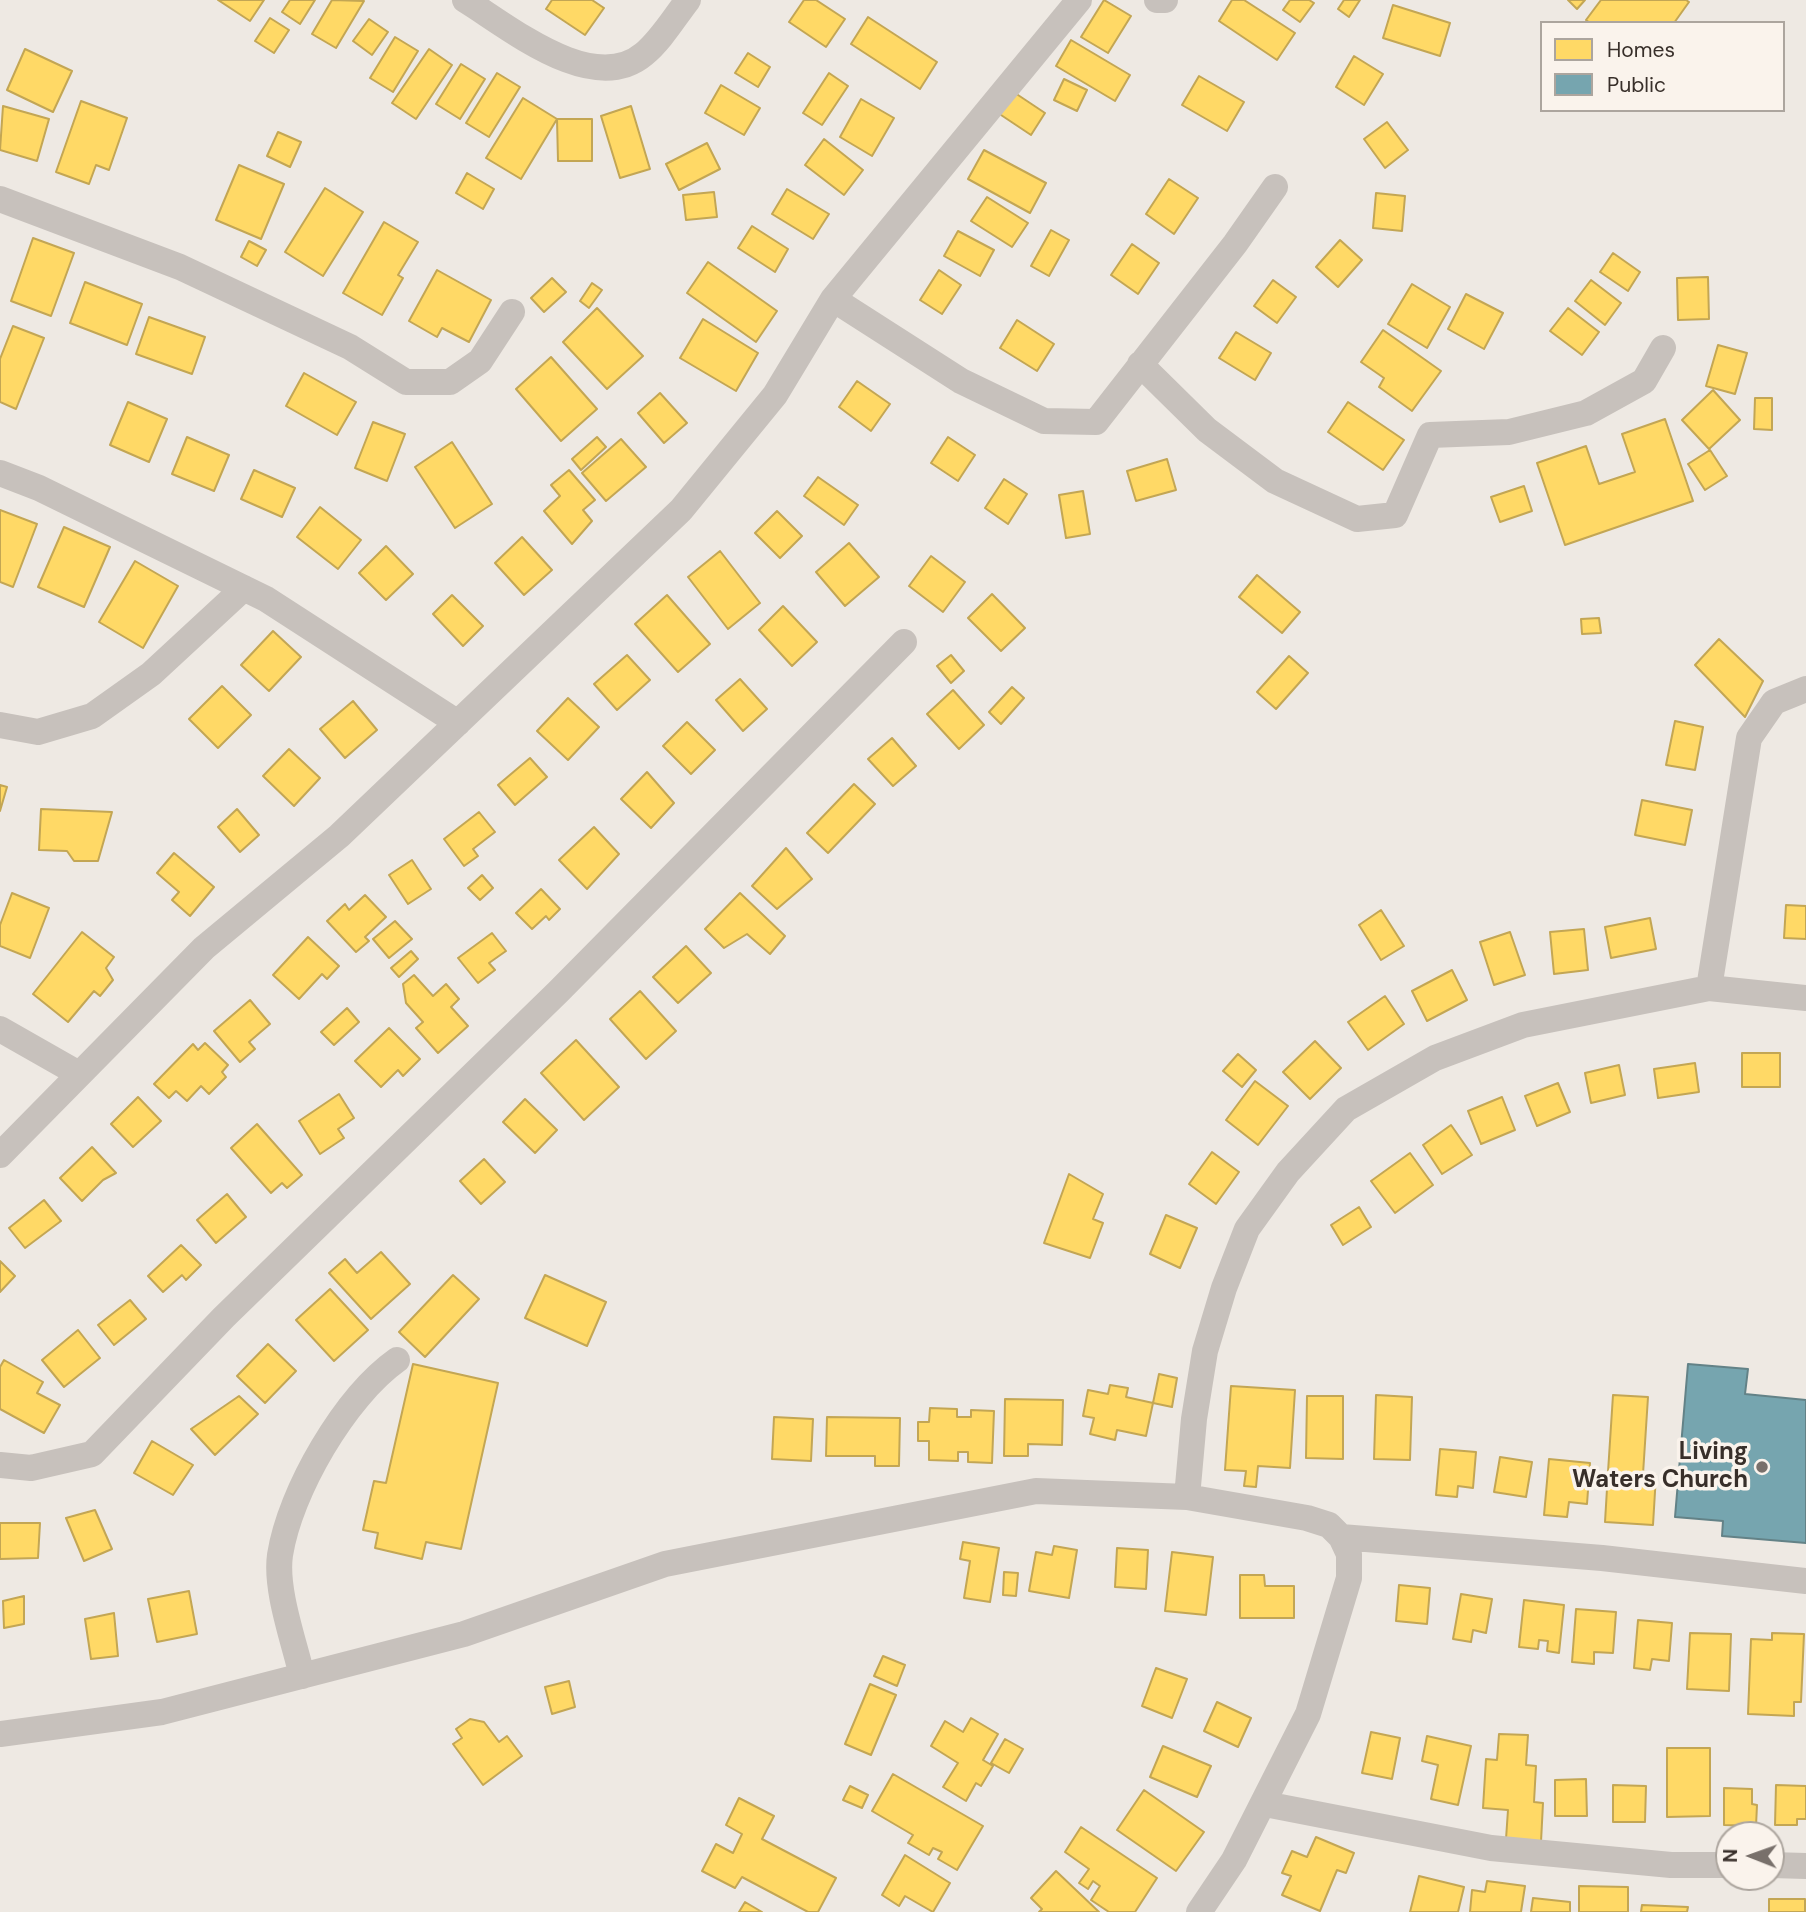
<!DOCTYPE html>
<style>
body{margin:0}
#map{position:relative;width:1806px;height:1912px;overflow:hidden;background:#eee9e3;font-family:"DM Sans",sans-serif}
canvas{display:block}
.legend{position:absolute;left:1540px;top:21px;width:245px;height:91px;box-sizing:border-box;background:#faf3ec;border:2px solid #aca59e;margin:0;padding:9px 12px;list-style:none;font-size:21px;color:#382f2a}
.legend li{display:flex;align-items:center;gap:14px;height:35px}
.legend b{width:35px;border:2px solid #aca59e}
.north{position:absolute;left:1715px;top:1821px;width:70px;height:70px;box-sizing:border-box;background:#faf3ec;border:2px solid #aca59e;border-radius:50%;rotate:271deg;font-size:19px;font-weight:700;line-height:28px;text-align:center;color:#382f2a}
.north::after{content:'';display:block;margin:auto;width:24px;height:32px;background:#78706b;clip-path:polygon(50% 0,100% 100%,50% 72%,0 100%)}
</style>
<div id="map">
<canvas width="1806" height="1912"></canvas>
<ul class="legend">
<li><b style="height:19px;background:#ffd966"></b>Homes</li>
<li><b style="height:19px;background:#76a5af"></b>Public</li>
</ul>
<div class="north">N</div>
</div>
<script>
const ctx = document.querySelector('canvas').getContext('2d');
ctx.lineJoin = 'round';
function fill(path, color) {
  ctx.fillStyle = color;
  ctx.fill(path, 'evenodd');
}
function trace(path, color, width, dash) {
  ctx.strokeStyle = color;
  ctx.lineWidth = width;
  ctx.lineCap = dash ? 'butt' : 'round';
  ctx.setLineDash(dash || []);
  ctx.stroke(path);
}
function write(font, color, halo, rows, align = 'center') {
  ctx.font = font + ' "DM Sans",sans-serif';
  ctx.lineWidth = 7;
  ctx.setLineDash([]);
  ctx.textBaseline = 'middle';
  ctx.strokeStyle = halo;
  ctx.fillStyle = color;
  for (const [text, x, y, turn = 0] of rows) {
    ctx.save();
    ctx.translate(x, y);
    ctx.rotate((+turn || 0) * Math.PI / 180);
    ctx.textAlign = isNaN(turn) ? turn : align;
    if (halo) ctx.strokeText(text, 0, 0);
    ctx.fillText(text, 0, 0);
    ctx.restore();
  }
}
const homes = new Path2D(`
 M218,0H264L250,21Z
 M290,0H315L300,24L282,12Z
 M332,0L364,1L336,48L312,34Z
 M552,0H592L604,8L585,35L546,9Z
 M804,0H816L845,19L826,47L789,22Z
 M1104,0L1131,16L1108,53L1081,37Z
 M1232,0H1244L1295,33L1277,60L1219,21Z
 M1290,0H1309L1314,3L1300,22L1283,10Z
 M1344,0H1360L1349,17L1338,9Z
 M1568,0H1585L1577,9Z
 M1601,0H1686L1689,2L1674,23H1590L1586,20Z
 M1393,5L1450,23L1440,56L1383,38Z
 M868,17L937,62L920,89L851,44Z
 M270,18L289,30L274,53L255,41Z
 M369,19L388,32L372,55L353,41Z
 M395,37L418,51L393,92L370,78Z
 M1071,40L1130,75L1115,101L1056,66Z
 M25,49L72,71L53,112L7,90Z
 M429,49L452,65L416,119L392,103Z
 M748,53L770,67L758,87L735,73Z
 M1354,56L1383,74L1364,105L1336,87Z
 M461,64L485,79L460,119L436,104Z
 M497,73L520,87L489,137L466,123Z
 M829,73L848,86L822,125L803,113Z
 M1199,76L1244,102L1227,131L1182,105Z
 M1064,79L1087,90L1077,111L1054,100Z
 M721,85L760,108L744,135L705,113Z
 M1003,85L1045,113L1031,135L989,107Z
 M523,98L557,119L521,179L486,158Z
 M861,99L894,118L872,156L840,137Z
 M81,101L127,118L109,170L96,165L89,184L56,172Z
 M3,106L49,119L37,161L0,150Z
 M631,106L650,169L620,178L601,116Z
 M557,119H592V161H558Z
 M1387,122L1408,150L1385,168L1364,139Z
 M278,132L301,142L290,167L267,156Z
 M824,139L863,170L844,195L805,165Z
 M707,143L720,169L679,190L666,164Z
 M984,150L1046,183L1030,213L968,179Z
 M239,165L284,184L261,239L216,220Z
 M467,173L494,189L483,209L456,193Z
 M1169,179L1198,198L1174,234L1146,214Z
 M325,188L363,212L323,276L285,252Z
 M787,189L829,214L813,239L772,214Z
 M714,192L717,217L686,220L683,195Z
 M1376,193L1405,196L1402,231L1373,228Z
 M987,197L1028,223L1012,247L971,221Z
 M384,222L418,242L398,275L403,278L382,315L343,293Z
 M752,226L788,249L775,272L738,248Z
 M1051,230L1069,240L1049,276L1031,266Z
 M958,231L994,250L980,276L944,256Z
 M33,238L74,253L51,316L11,301Z
 M1340,240L1362,260L1338,287L1316,267Z
 M249,241L266,250L257,266L241,257Z
 M1132,244L1159,263L1138,294L1111,275Z
 M1613,253L1640,272L1628,291L1600,272Z
 M708,262L777,311L756,342L687,293Z
 M437,270L491,300L469,342L442,328L437,337L409,321Z
 M939,270L961,285L942,314L920,300Z
 M1708,277L1709,319L1678,320L1677,278Z
 M552,278L566,292L544,312L531,298Z
 M1273,280L1296,297L1277,323L1254,306Z
 M1591,280L1621,303L1605,325L1575,301Z
 M85,282L142,304L127,345L70,323Z
 M592,283L602,290L589,308L580,301Z
 M1412,284L1450,307L1427,348L1388,324Z
 M1466,294L1503,313L1484,349L1448,329Z
 M597,308L643,356L607,389L563,342Z
 M1568,308L1599,332L1582,355L1550,331Z
 M149,317L205,337L192,374L136,354Z
 M703,319L758,353L736,391L680,358Z
 M1017,320L1054,344L1037,371L1000,348Z
 M13,326L44,338L16,409L0,402V359Z
 M1383,330L1441,371L1412,411L1379,387L1384,378L1361,362Z
 M1236,332L1271,353L1255,380L1219,358Z
 M1718,345L1747,353L1735,394L1706,386Z
 M551,357L597,409L561,441L516,389Z
 M304,373L356,402L337,435L286,406Z
 M857,381L890,404L871,431L839,407Z
 M1713,390L1740,420L1709,449L1682,420Z
 M660,393L687,423L664,443L638,413Z
 M1755,398H1772V430L1754,429Z
 M128,402L167,419L149,462L110,445Z
 M1348,402L1404,440L1383,470L1328,432Z
 M1665,419L1693,501L1565,545L1537,463L1586,446L1599,484L1635,472L1622,434Z
 M373,422L405,434L387,481L355,468Z
 M187,437L229,455L214,491L172,474Z
 M597,437L606,447L581,470L572,459Z
 M948,437L975,455L958,481L931,463Z
 M621,439L646,467L606,501L582,473Z
 M452,442L492,504L455,528L415,467Z
 M1710,450L1727,476L1705,490L1688,464Z
 M1167,459L1176,490L1136,501L1127,471Z
 M254,470L295,488L282,517L241,499Z
 M569,470L595,500L583,510L592,521L572,544L544,511L560,496L551,485Z
 M818,477L858,505L844,525L804,496Z
 M1004,479L1027,494L1008,524L985,508Z
 M1524,486L1532,511L1500,522L1491,497Z
 M1083,491L1090,534L1066,538L1059,495Z
 M320,507L361,540L338,569L297,537Z
 M0,510L37,524L13,587L0,582Z
 M777,511L802,536L780,558L755,533Z
 M64,527L110,547L84,607L38,587Z
 M522,537L552,570L524,595L495,563Z
 M849,543L879,577L845,606L816,572Z
 M386,546L413,574L386,600L359,573Z
 M720,551L760,603L728,629L688,577Z
 M931,556L965,582L943,612L909,586Z
 M135,561L178,586L143,648L99,622Z
 M1257,575L1300,612L1282,633L1239,597Z
 M992,594L1025,628L1001,651L968,618Z
 M452,595L483,626L463,646L433,614Z
 M667,595L710,644L678,672L635,624Z
 M783,606L817,642L792,666L759,630Z
 M1599,618L1601,633L1582,634L1581,619Z
 M273,631L301,657L269,691L241,665Z
 M1719,639L1763,681L1745,717L1695,665Z
 M627,655L650,680L617,710L594,684Z
 M951,655L964,671L951,683L937,666Z
 M1289,656L1308,673L1276,709L1257,692Z
 M740,679L767,709L743,731L716,700Z
 M222,686L251,715L218,748L189,719Z
 M1012,687L1024,698L1001,724L989,712Z
 M953,690L984,725L959,749L927,714Z
 M568,698L599,727L568,760L537,731Z
 M353,701L377,730L345,758L320,729Z
 M1675,721L1703,727L1695,770L1666,765Z
 M687,722L715,750L691,774L663,746Z
 M892,738L916,766L893,786L868,759Z
 M289,749L320,778L294,806L263,776Z
 M530,758L547,777L515,805L498,785Z
 M647,772L674,803L651,828L621,799Z
 M854,784L875,804L828,853L807,833Z
 M0,785L7,787L0,811Z
 M1642,800L1692,810L1685,845L1635,835Z
 M41,809L112,812L98,861H74L67,851L39,850Z
 M237,809L259,835L240,852L218,827Z
 M479,812L495,832L473,849L478,856L464,866L444,839Z
 M594,827L619,854L587,889L559,860Z
 M786,848L812,879L777,909L752,886Z
 M174,853L214,887L190,916L172,900L179,892L157,873Z
 M412,860L431,889L408,904L389,875Z
 M482,875L493,888L480,900L468,888Z
 M541,889L560,909L549,920L546,916L532,929L516,913Z
 M12,893L49,908L30,958L0,946V925Z
 M740,893L785,936L770,954L747,934L724,948L705,929Z
 M365,895L386,917L365,937L369,941L356,952L327,921L345,904L349,910Z
 M1786,905L1806,906V939L1784,938Z
 M1381,910L1404,946L1381,960L1359,925Z
 M1650,918L1656,949L1611,958L1605,927Z
 M395,921L412,939L389,958L373,939Z
 M1584,929L1588,970L1554,974L1550,932Z
 M82,932L114,957L106,968L113,980L100,996L94,991L68,1022L33,994Z
 M1510,932L1525,975L1494,985L1480,942Z
 M492,933L506,951L489,963L495,970L478,983L458,958Z
 M308,937L339,966L327,979L322,974L299,999L273,975Z
 M686,946L711,973L678,1003L653,977Z
 M411,951L418,959L399,977L391,968Z
 M1452,970L1467,1000L1427,1021L1412,991Z
 M414,975L433,996L446,984L459,999L451,1007L468,1026L438,1053L416,1028L423,1022L406,1003L403,984Z
 M640,991L676,1031L646,1059L610,1019Z
 M1385,996L1404,1024L1368,1050L1348,1022Z
 M250,1000L270,1024L249,1042L255,1049L240,1062L214,1031Z
 M347,1008L359,1022L334,1045L321,1032Z
 M389,1028L420,1059L403,1076L398,1070L381,1087L355,1061Z
 M576,1040L619,1087L584,1120L541,1073Z
 M1315,1041L1341,1068L1310,1099L1283,1072Z
 M205,1043L228,1065L222,1072L226,1077L209,1094L201,1086L187,1101L176,1091L169,1098L154,1084L193,1044L198,1050Z
 M1742,1053H1780V1087H1742Z
 M1238,1054L1256,1070L1242,1087L1223,1071Z
 M1695,1063L1699,1092L1658,1098L1654,1069Z
 M1619,1065L1625,1095L1591,1103L1585,1073Z
 M1255,1081L1288,1106L1258,1145L1226,1120Z
 M1558,1083L1570,1112L1537,1126L1525,1096Z
 M339,1094L354,1118L338,1129L344,1138L320,1154L299,1121Z
 M138,1097L161,1121L133,1147L111,1124Z
 M1502,1097L1515,1130L1481,1144L1468,1111Z
 M525,1099L557,1130L535,1153L503,1122Z
 M257,1124L302,1175L287,1188L282,1183L271,1193L231,1148Z
 M1451,1125L1472,1155L1442,1174L1423,1145Z
 M92,1147L116,1173L103,1180L82,1201L60,1178Z
 M1212,1152L1239,1172L1216,1204L1189,1184Z
 M1410,1153L1433,1185L1395,1213L1371,1181Z
 M484,1159L505,1182L481,1204L460,1181Z
 M1069,1174L1103,1194L1093,1219L1103,1223L1090,1258L1044,1243Z
 M227,1194L246,1217L216,1243L197,1220Z
 M44,1200L61,1221L25,1248L9,1228Z
 M1359,1207L1371,1227L1343,1245L1331,1225Z
 M1166,1215L1197,1228L1180,1268L1150,1254Z
 M181,1245L201,1265L186,1280L182,1275L163,1292L148,1276Z
 M381,1252L410,1284L371,1319L329,1273L345,1259L357,1273Z
 M0,1261L15,1276L0,1292Z
 M453,1275L479,1299L425,1357L399,1332Z
 M545,1275L606,1302L587,1346L525,1318Z
 M330,1289L368,1330L334,1361L296,1320Z
 M130,1300L146,1319L114,1345L98,1325Z
 M78,1330L100,1358L64,1387L42,1360Z
 M268,1344L296,1371L265,1403L237,1376Z
 M4,1360L43,1382L37,1393L60,1405L44,1433L0,1409V1367Z
 M413,1364L498,1383L461,1549L426,1542L422,1559L375,1548L378,1533L363,1530L374,1481L386,1483Z
 M1159,1374L1177,1378L1172,1407L1153,1403Z
 M1110,1385L1128,1388L1126,1397L1153,1403L1146,1436L1117,1430L1115,1440L1090,1434L1094,1418L1083,1416L1088,1390L1108,1394Z
 M1231,1386L1295,1390L1290,1468L1258,1466L1256,1487L1244,1486L1246,1471L1225,1470Z
 M1376,1395L1412,1397L1410,1460L1374,1459Z
 M1613,1395L1648,1397L1643,1474L1608,1472Z
 M239,1396L258,1414L215,1455L191,1429Z
 M1307,1396H1343V1459L1306,1458Z
 M1005,1399L1063,1400L1062,1445L1028,1444V1456H1004Z
 M930,1408L957,1409V1417H971V1410L994,1411L992,1463L968,1462V1452H958V1461L929,1460V1441H918V1422H929Z
 M774,1417L813,1419L811,1461L772,1459Z
 M827,1417L900,1418L899,1466H875V1456H826Z
 M152,1441L193,1465L173,1495L134,1473Z
 M1440,1449L1476,1452L1473,1488L1458,1486L1457,1497L1436,1495Z
 M1500,1457L1532,1462L1526,1497L1494,1492Z
 M1549,1459L1590,1463L1587,1504L1569,1502L1567,1517L1544,1515Z
 M1608,1472L1656,1475L1653,1525L1605,1522Z
 M95,1510L112,1549L84,1561L66,1518Z
 M0,1523H40L38,1558L0,1559Z
 M963,1542L999,1548L990,1602L964,1598L970,1561L960,1559Z
 M1054,1546L1077,1550L1069,1598L1029,1591L1036,1552L1052,1555Z
 M1117,1548L1148,1550L1146,1589L1115,1587Z
 M1172,1552L1213,1557L1206,1615L1165,1611Z
 M1004,1572L1018,1573L1016,1596L1003,1595Z
 M1240,1575H1264L1265,1586H1294V1618H1240Z
 M1399,1585L1430,1588L1427,1624L1396,1621Z
 M189,1591L197,1634L157,1642L148,1599Z
 M1461,1594L1492,1599L1486,1633L1473,1630L1471,1642L1453,1639Z
 M24,1596V1624L4,1628L3,1601Z
 M1524,1600L1564,1605L1559,1653L1547,1651L1548,1641L1539,1640L1538,1649L1519,1647Z
 M1576,1609L1616,1612L1613,1653L1594,1652V1664L1572,1662Z
 M114,1613L118,1656L91,1659L85,1619Z
 M1638,1620L1672,1623L1669,1661L1652,1659L1650,1670L1634,1668Z
 M1690,1633L1731,1634L1729,1691L1687,1689Z
 M1772,1633L1804,1634L1801,1702H1794V1716L1748,1714L1751,1639L1772,1640Z
 M883,1656L905,1665L897,1686L874,1676Z
 M1156,1668L1187,1679L1172,1718L1142,1706Z
 M569,1681L575,1707L552,1714L545,1687Z
 M870,1684L896,1695L871,1755L845,1744Z
 M1217,1702L1251,1718L1238,1747L1204,1731Z
 M971,1718L998,1734L983,1760L993,1766L981,1786L976,1783L966,1801L943,1787L958,1763L931,1746L945,1721L963,1732Z
 M470,1719L484,1722L499,1742L507,1736L522,1756L483,1785L453,1744L462,1738L456,1729Z
 M1371,1732L1400,1738L1392,1779L1362,1773Z
 M1499,1734L1528,1735L1526,1765L1536,1766L1534,1802L1543,1803L1541,1842L1506,1839L1508,1810L1483,1808L1486,1759L1497,1760Z
 M1427,1736L1471,1746L1458,1805L1431,1799L1438,1765L1422,1761Z
 M1005,1739L1023,1749L1009,1773L991,1763Z
 M1163,1746L1211,1766L1197,1797L1150,1777Z
 M1667,1748H1710V1816L1667,1817Z
 M893,1774L983,1826L957,1870L938,1859L942,1852L933,1848L929,1855L908,1843L913,1835L872,1811Z
 M1586,1779L1587,1816H1555V1780Z
 M1613,1785L1646,1786L1645,1822H1613Z
 M1776,1785L1806,1786V1819H1797V1825H1775Z
 M850,1786L868,1795L862,1808L843,1800Z
 M1724,1788L1752,1789V1804L1757,1805L1756,1826L1724,1825Z
 M1144,1790L1204,1832L1176,1871L1117,1830Z
 M739,1798L774,1816L762,1839L836,1878L818,1912H808L742,1877L735,1888L702,1871L716,1844L733,1853L742,1834L726,1825Z
 M1081,1827L1157,1878L1135,1912H1109L1091,1900L1100,1886L1093,1881L1088,1889L1079,1883L1089,1869L1065,1852Z
 M1316,1837L1354,1853L1346,1873L1337,1870L1320,1911L1282,1895L1291,1876L1282,1873L1292,1851L1307,1857Z
 M905,1855L950,1883L933,1912L905,1896L899,1906L882,1895Z
 M1056,1871L1099,1912H1039L1042,1909L1031,1898Z
 M1419,1876L1464,1887L1458,1912H1410Z
 M1487,1881L1525,1886L1521,1912H1470L1472,1890L1485,1892Z
 M1579,1886L1628,1887V1912H1579Z
 M1533,1898L1570,1902V1912H1531Z
 M1769,1899H1805V1912H1769Z
 M745,1902L762,1912H739Z
 M1642,1905L1688,1907L1687,1912H1641Z`);
fill(homes, '#ffd966');
trace(homes, '#c3a654', 2);
const public = new Path2D(`
 M1688,1364L1748,1369L1745,1394L1806,1400V1543L1722,1536L1723,1521L1675,1517Z`);
fill(public, '#76a5af');
trace(public, '#638287', 2);
trace(new Path2D(`
 M465,0C509,27 593,97 644,54C661,40 674,18 688,0
 M1157,0H1165
 M0,199L180,267L350,347L406,382H450L480,361L512,312
 M833,299L961,381L1044,421L1096,422L1235,244L1275,187
 M1140,364L1207,430L1275,481L1357,519L1395,515L1430,435L1509,432L1586,413L1644,381L1663,348
 M0,473L39,488L266,599L458,723
 M0,725L38,732L92,716L151,674L244,588
 M1709,988L1749,738L1774,702L1806,689
 M0,1029L79,1074
 M0,1155L204,948L339,836L681,510L775,395L833,299L1079,0
 M0,1465L31,1468L92,1454L224,1317L558,992L904,642
 M1187,1497L1194,1419L1205,1351L1224,1288L1247,1229L1288,1172L1346,1109L1435,1058L1523,1025L1709,988L1806,998
 M1341,1537L1602,1558L1806,1581
 M302,1676C294,1641 275,1590 280,1555C290,1491 345,1397 397,1360
 M0,1734L162,1712L464,1634L665,1564L1036,1491L1187,1497L1307,1518L1329,1525L1341,1537L1349,1554V1578L1308,1714L1234,1860L1199,1912
 M1265,1804L1491,1848L1671,1865H1729
 M1771,1865L1806,1866`), '#c7c1bc', 26);
for (const [x, y, r, color] of [
 [1762,1467,7,"#78706b"]
]) {
  const dot = new Path2D();
  dot.arc(x, y, r, 0, 2 * Math.PI);
  ctx.fillStyle = color;
  ctx.fill(dot);
  trace(dot, '#faf3ec', 2.5);
}
write('bold 24px', '#382f2a', '#faf3ec', [
 ["Living",1748,1453],
 ["Waters Church",1748,1481]
], 'right');
</script>
